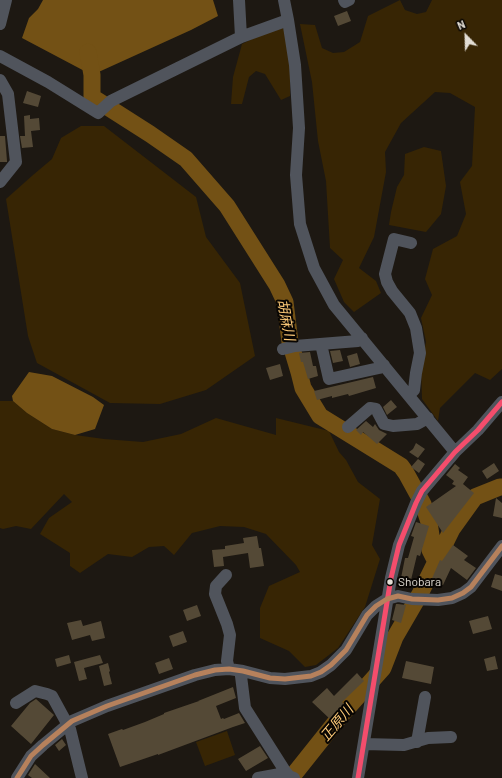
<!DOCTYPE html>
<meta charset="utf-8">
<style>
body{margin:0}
#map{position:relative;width:502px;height:778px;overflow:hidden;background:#1d1812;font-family:Barlow,sans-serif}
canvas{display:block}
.north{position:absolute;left:446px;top:16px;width:40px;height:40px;-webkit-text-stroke:3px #080502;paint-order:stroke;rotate:337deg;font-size:11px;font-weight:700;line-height:16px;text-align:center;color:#e2ddd4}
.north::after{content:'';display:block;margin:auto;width:14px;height:18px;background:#e2ddd4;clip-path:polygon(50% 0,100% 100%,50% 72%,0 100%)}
</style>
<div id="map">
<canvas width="502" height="778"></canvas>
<div class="north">N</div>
</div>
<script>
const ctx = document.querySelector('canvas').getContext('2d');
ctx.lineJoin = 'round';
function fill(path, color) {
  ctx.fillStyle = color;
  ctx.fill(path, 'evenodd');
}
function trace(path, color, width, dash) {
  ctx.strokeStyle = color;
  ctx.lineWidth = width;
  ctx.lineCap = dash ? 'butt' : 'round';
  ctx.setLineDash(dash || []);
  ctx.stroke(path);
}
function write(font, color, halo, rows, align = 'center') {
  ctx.font = font + ' Barlow,"Noto Sans JP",sans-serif';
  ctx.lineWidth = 4;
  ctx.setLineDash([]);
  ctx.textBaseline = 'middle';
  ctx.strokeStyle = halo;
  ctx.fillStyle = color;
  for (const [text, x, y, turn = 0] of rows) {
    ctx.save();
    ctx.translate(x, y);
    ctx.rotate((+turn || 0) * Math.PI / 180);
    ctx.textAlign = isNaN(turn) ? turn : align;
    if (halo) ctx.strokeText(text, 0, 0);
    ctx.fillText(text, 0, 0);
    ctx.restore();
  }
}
fill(new Path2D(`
 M400,0L405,10L417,14L426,12L432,0H502V369L490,380L475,373L440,408L438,421L422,399L421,367L426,342L421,318L432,295L425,279L433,249L457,236L466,214L460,182L472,166L475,107L450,93L435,92L401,123L385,152L386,172L374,237L359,268L376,281L381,293L354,312L344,302L334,279L343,260L330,248L326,181L318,141L312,82L300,24L315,25L322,48L333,53L344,52L360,42L368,16Z
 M283,24L290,61V96L281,100L265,74L256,71L249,77L242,104H231L233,77L242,44Z
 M81,126H104L196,197L206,237L240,283L255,356L206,390L160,404L110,403L37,363L28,336L6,199L33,175L52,159L61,138Z
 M424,147L441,151L446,186L441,214L426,232L389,225L391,212L397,187L404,175L405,154Z
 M0,401H13L27,413L52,429L75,435L104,439L143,442L181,434L216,418L276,435V418L329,431L339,452L346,460L358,482L380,499L372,545L380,559L365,607L338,648L316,665L305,667L289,651L260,638V608L269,586L300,572L296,565L266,534L244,527L220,526L192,533L174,555L164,546L149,547L132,557L108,554L80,573L70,566V553L40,534L49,518L72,502L64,494L31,529L16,526L3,529L0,528Z
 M227,731L235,755L205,766L196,742Z`), '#372504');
fill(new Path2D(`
 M43,0H213L218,16L191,30L92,75L22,38L29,18L38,9Z
 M29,372L52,376L93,397L104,405L95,429L75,435L52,429L27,413L13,401L12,396Z`), '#735115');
trace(new Path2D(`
 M88,52L92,75V97L150,134L186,159L227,206L277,285L285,302L290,342L299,372L303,388L320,416L401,466L406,473L423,504L429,522L432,542L430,550L436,562
 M291,778L342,714L383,668L395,637L420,594L452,529L475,497L500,487H502`), '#735115', 17);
fill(new Path2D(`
 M347,11L351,21L338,26L334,16Z
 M27,91L41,96L38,107L23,103Z
 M30,115V119L39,118L40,130L31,131L33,147L22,148L20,136H25L24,116Z
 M0,136H5L7,161V162H0Z
 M340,350L343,361L333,363L330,351Z
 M310,352L313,366H316L318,376L308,379L303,362H301L299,353Z
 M357,353L360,364L350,367L347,356Z
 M280,364L283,376L270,380L266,368Z
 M373,377L376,388L349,396L348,394L332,398V396L317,400L314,391Z
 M391,400L397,407L387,415L383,407Z
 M366,421L373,427L375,424L379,430L387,434L377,444L363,432L361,435L356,430Z
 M416,443L425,449L418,458L409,452L413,449Z
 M418,459L425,464L419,473L411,467Z
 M494,463L499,471L487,479L482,471Z
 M455,464L460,468L458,470L468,477L463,484L474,493L443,533L426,507L456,486L452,484L454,481L446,475Z
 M496,498L502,503V518L493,516Z
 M416,522L429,526L420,556L417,555L411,580L401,578L405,558H408L414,537L411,536Z
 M257,536L259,548H261L264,566L250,568L248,553L223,557L224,566L214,567L212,550L225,549V546L244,543L243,538Z
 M453,545L468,556L464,560L476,568L467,580L451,568L443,585L430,583L440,560L442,561Z
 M495,574L502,576V591L491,587Z
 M396,604H398L406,605L401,623L392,620Z
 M197,605L201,616L187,621L183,610Z
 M488,616L492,629L473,634L469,621Z
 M81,620L83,626L101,621L105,638L92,641L90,635L72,640L67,623Z
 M183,631L187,642L173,647L169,636Z
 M69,655L71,663L57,667L55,659Z
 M100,655L103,663L84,668L87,679L79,681L74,662Z
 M495,656L498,669L487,671L484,659Z
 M169,658L173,669L159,674L155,663Z
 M406,661L434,667L431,684L402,678Z
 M108,663L110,671L109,672L112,684L104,686L99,666Z
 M357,673L364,681L342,702L346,706L331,720L312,702L327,688L334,696Z
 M233,687L236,698L216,706L221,719L223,718L224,719L239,713L245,723L233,727L158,755V754L120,767L108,734L122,729L123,730L145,722L164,714V713L199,701H198Z
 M36,699L54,715L31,744L11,726L30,703Z
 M62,739L66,745L59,751L55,745Z
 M260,746L268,758L246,771L238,759Z
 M35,764L50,778H32L28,775Z`), '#544936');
trace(new Path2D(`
 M239,0L241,37
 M284,0L288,20L295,65L299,128L296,175L300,224L314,268L334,305L455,452
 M344,0L345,2L349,0
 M0,24L6,0
 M0,56L48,82L98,113L111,101L241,37L288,20
 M0,80L8,94L16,162L0,182
 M321,344L329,379L379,368L384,365
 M283,349L295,346L358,341L362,338
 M409,395L414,390L416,373L420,353L416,328L410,313L392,291L387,282L385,274L394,239L411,243
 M348,427L370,408L376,409L384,424L393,426L417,424L428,418
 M226,575L216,586L215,594L227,624L230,635L227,661L229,669
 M243,671L241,676L245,708L285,771L289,776L294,778
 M16,703L35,691L47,694L52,696L70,729L82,778
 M417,742L425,697
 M364,744L404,745L428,738L451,737
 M17,778L31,756L43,745L72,721L107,706L195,675L215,670L229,669L243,671L270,678L285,679L311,676L321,672L331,665L346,650L367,615L376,606L387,599L398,596L412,599L438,600L452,598L463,593L471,587L502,546
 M258,778L280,774L285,771
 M358,778L391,578L399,545L416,503L422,491L455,452L478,430L502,402`), '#50545c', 12);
trace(new Path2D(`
 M358,778L391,578L399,545L416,503L422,491L455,452L478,430L502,402`), '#f44d6c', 5);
trace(new Path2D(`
 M17,778L31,756L43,745L72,721L107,706L195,675L215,670L229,669L243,671L270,678L285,679L311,676L321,672L331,665L346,650L367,615L376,606L387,599L398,596L412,599L438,600L452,598L463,593L471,587L502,546`), '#b6815c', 5);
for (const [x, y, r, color] of [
 [390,582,3.5,"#e2ddd4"]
]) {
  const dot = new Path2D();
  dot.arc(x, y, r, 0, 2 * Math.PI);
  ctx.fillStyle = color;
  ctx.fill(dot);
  trace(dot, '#080502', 1.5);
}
write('12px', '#e2ddd4', '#080502', [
 ["Shobara",398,582]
], 'left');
write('italic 14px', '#fdca78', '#080502', [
 ["胡麻川",286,320,79],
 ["正原川",337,723,-50]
]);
</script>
